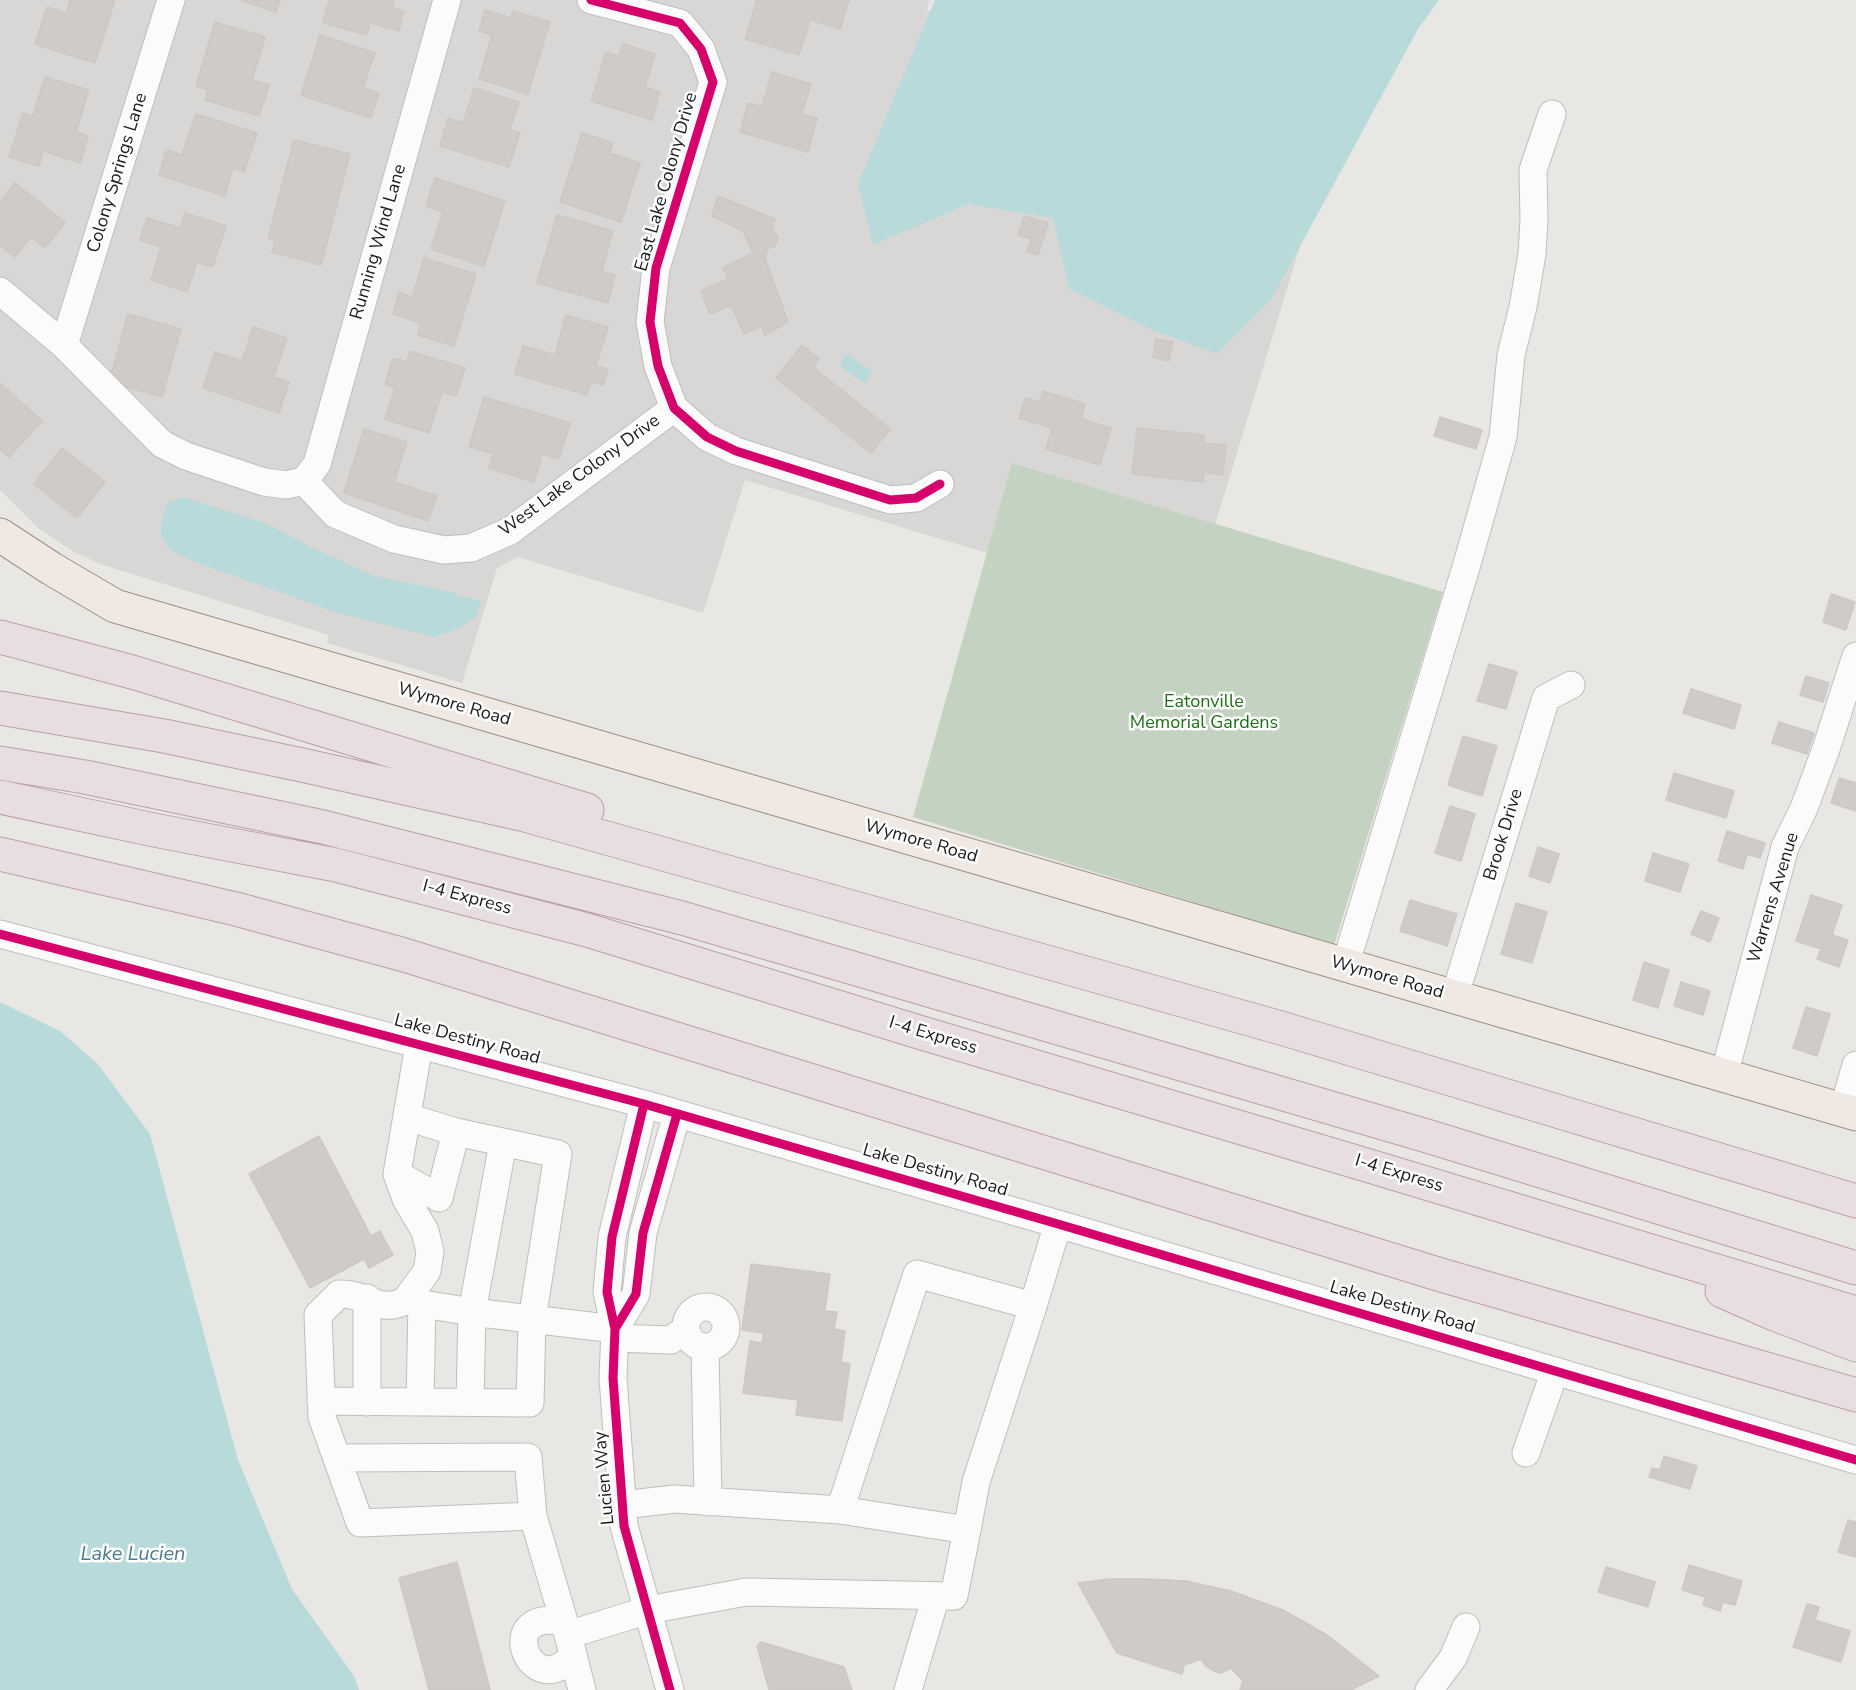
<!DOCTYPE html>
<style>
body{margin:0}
canvas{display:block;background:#e9e7e4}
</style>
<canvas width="1856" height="1690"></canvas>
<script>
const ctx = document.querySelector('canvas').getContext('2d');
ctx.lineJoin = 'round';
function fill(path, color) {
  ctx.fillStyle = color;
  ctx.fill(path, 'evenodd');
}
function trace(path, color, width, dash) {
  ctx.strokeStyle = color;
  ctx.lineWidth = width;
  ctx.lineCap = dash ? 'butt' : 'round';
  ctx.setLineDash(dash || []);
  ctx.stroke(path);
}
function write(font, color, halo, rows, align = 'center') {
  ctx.font = font + ' "Nunito Sans",sans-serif';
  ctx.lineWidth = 5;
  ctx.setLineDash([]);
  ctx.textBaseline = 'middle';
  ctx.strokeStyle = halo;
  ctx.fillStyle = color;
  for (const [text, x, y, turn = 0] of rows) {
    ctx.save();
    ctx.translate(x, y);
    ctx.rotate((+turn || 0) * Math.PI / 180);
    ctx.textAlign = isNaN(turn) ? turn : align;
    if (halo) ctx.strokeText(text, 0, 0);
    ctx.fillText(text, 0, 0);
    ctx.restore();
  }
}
fill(new Path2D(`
 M0,0H929L927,10L1334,135L1215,525L1013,463L987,553L745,480L703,613L518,557L497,568L462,683L327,643L329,635L103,565L74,552L38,528L0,490Z`), '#d8d7d5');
fill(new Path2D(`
 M1012,463L1443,592L1334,945L913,817Z`), '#c4d3c1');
fill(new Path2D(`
 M935,0H1439L1418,29L1272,298L1217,354L1145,327L1069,289L1053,218L968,204L873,245L858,184Z
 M847,354L873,372L865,384L839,366Z
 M183,497L265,523L319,551L375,576L447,591L481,602L476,617L460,628L434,637L338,613L198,563C163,548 152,540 168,503Z
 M0,1002L60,1031L97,1063L150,1134L238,1460L292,1589L354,1676L359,1690H0Z`), '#b9dadb');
const building = new Path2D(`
 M70,0H115L95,63L35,44L47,7L66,13Z
 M240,0H280L276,12Z
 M329,0H394L392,8L404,11L399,31L370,23L367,35L323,23Z
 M757,0H849L840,29L810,20L799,55L745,39Z
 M485,10L511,18L513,11L550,22L528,94L479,79L492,35L479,31Z
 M215,22L265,37L252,80L269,85L259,116L205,100L208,90L196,86Z
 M320,35L375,53L363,88L379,93L371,118L301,95Z
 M623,44L655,54L645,87L660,92L652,120L591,101L606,52L619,56Z
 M772,72L811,84L802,114L817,118L808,152L740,132L748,103L762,107Z
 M45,77L89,90L76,132L88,136L80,163L43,151L39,166L9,157L23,113L33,116Z
 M474,88L519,102L510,130L520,133L509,167L440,146L448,118L463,123Z
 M196,114L257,133L244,172L233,168L225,196L159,175L166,150L182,155Z
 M582,133L613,143L610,153L640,163L621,222L560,202Z
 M294,140L350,154L321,265L272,252L275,240L268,238Z
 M435,178L505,201L484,266L431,249L443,212L426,206Z
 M15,183L65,222L45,248L31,237L15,257L0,245V202Z
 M718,196L775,219L772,228L778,238L775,246L767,249L765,258L788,322L765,335L761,326L744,334L731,305L710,314L701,291L728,279L723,268L753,253L743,231L712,216Z
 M185,213L226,226L213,267L197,262L187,292L151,280L161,247L140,240L147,218L180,228Z
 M557,215L613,231L602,271L615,275L608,303L537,283Z
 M1024,216L1048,223L1038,255L1027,252L1031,239L1018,235Z
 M424,258L476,274L454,346L418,335L421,323L393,314L399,292L412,297Z
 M128,314L181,329L162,397L109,382Z
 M566,315L608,327L596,366L608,369L603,385L591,382L587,395L515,374L523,346L555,355Z
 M253,327L287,338L274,377L289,382L279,413L203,388L215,352L242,361Z
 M1156,339L1173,342L1169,361L1153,357Z
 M802,345L819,359L813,367L890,429L871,453L776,378Z
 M410,351L465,368L456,396L442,392L429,433L385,419L395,388L385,384L393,358L407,362Z
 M0,383L42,421L9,457L0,449Z
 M1043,391L1085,404L1081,419L1111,428L1100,465L1046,449L1052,428L1019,418L1025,398L1040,402Z
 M484,397L570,423L559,459L542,454L534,482L489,468L493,454L469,447Z
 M1440,417L1482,430L1476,449L1434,436Z
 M1137,428L1204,435V443L1226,445L1223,475L1204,472L1203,482L1132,474Z
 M364,429L407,442L394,482L437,496L428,521L344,493Z
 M62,448L105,482L77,518L34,484Z
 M1831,594L1855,602L1846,630L1823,622Z
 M1489,664L1517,672L1506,709L1477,701Z
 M1806,676L1829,683L1823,702L1800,695Z
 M1691,689L1741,705L1734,729L1683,713Z
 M1779,722L1814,733L1807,754L1772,743Z
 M1463,736L1497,746L1482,796L1448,785Z
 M1674,773L1734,791L1726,818L1666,800Z
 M1839,778L1856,783V811L1831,803Z
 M1450,806L1475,814L1461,861L1435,853Z
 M1727,831L1765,843L1760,858L1747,854L1743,869L1718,861Z
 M1538,847L1559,854L1550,883L1529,876Z
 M1653,853L1689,864L1680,892L1645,881Z
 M1811,895L1842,905L1832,935L1848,940L1839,967L1817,959L1821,949L1796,941Z
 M1410,900L1457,914L1447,946L1400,931Z
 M1516,903L1547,912L1532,963L1501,954Z
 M1701,911L1719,918L1710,942L1691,934Z
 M1644,962L1669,970L1658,1008L1633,1000Z
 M1681,982L1710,991L1703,1015L1674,1006Z
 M1806,1007L1830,1014L1817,1056L1793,1048Z
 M319,1136L371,1236L380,1231L393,1255L369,1268L364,1259L310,1288L249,1174Z
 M751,1264L830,1274L825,1311L837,1312L834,1329L845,1331L841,1362L850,1364L842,1421L796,1415L798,1400L743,1393L750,1341L762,1343L763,1333L742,1330Z
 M1664,1456L1697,1466L1690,1489L1649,1477L1652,1468L1660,1470Z
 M1848,1520L1856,1522V1557L1838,1552Z
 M457,1562L490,1690H429L399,1578Z
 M1689,1565L1742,1581L1735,1605L1723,1602L1720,1611L1703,1605L1705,1597L1682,1590Z
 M1606,1567L1655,1582L1648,1607L1598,1592Z
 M1109,1579H1149L1186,1581L1231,1591L1283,1610L1327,1635L1379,1676L1351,1690H1240L1243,1681L1231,1668L1221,1673L1214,1671L1206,1666L1201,1659L1184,1665L1182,1674L1117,1653L1078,1583Z
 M1807,1604L1819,1607L1815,1620L1850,1631L1841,1662L1793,1647Z
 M761,1642L844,1667L852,1690H769L757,1646Z`);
fill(building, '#cecbc9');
trace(building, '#ccc8c5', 1.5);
const minor = new Path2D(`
 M591,0L680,23L701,49L713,82L656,268L650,322L658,366L674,408L707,437L736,451L890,500L916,498L940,484
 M0,291L64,345L162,444L186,456L264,482L286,485L304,481
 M64,345L171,0
 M304,481L317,464L447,0
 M304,481L335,514L394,539L444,550L471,548L510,531L674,408
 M0,934L644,1104L1058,1224L1856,1460
 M1345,966L1467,564L1503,437L1511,355L1523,307L1532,254L1534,220L1533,170L1552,114
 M1454,998L1546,698L1571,685
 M1724,1075L1785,847L1804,808L1826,749L1856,656
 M644,1104L612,1237L607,1292L615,1329L613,1378L624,1526L670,1690
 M1843,1110L1856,1065
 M407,1117L456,1132
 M503,1143L472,1312L405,1301C377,1314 368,1293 339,1294L318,1315L322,1417L360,1523L533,1516
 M397,1174L406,1199L425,1231L430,1252L427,1271L405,1301
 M686 1327a20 20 0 1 1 40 0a20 20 0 1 1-40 0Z
 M615,1329L636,1294L643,1233L677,1114
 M614,1338L671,1340L686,1329
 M705,1348L708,1502
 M321,1401L530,1403L532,1320L558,1154L456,1132L439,1198L397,1174L419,1045
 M367,1402V1298
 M420,1402L422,1303
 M470,1402L472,1312L615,1329
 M1526,1453L1555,1371
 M338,1458L528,1457L533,1516L568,1635
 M623,1505L674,1499L840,1510
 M967,1530L976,1482L1033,1306
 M564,1622C497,1608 526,1690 563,1665C566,1663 570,1658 573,1655
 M582,1690L568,1635L648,1610L746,1592L954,1596L967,1530L840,1510L917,1274L1033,1306L1058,1224
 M908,1690L936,1596
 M1429,1690L1453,1658L1466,1627`);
const major = new Path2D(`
 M0,535L52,569L115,606L1856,1114`);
const highway = new Path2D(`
 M0,637L132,672L587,810
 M0,708L164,736L302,765L525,815L1281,1028L1856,1201
 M0,763L85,777L323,827L682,918L1427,1136L1856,1268
 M0,797L154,830L336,865L587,930L922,1033L1363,1164L1856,1313
 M0,854L236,909L401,954L1441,1275L1856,1395
 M1722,1291L1774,1314L1856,1345`);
trace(minor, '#bfbebc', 29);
trace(major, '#9d9083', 35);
trace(highway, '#bc9dab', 35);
trace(minor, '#fcfbfb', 27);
trace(major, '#efe8e3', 33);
trace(highway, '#e8dee1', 33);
trace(new Path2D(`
 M591,0L680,23L701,49L713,82L656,268L650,322L658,366L674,408L707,437L736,451L890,500L916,498L940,484
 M0,934L644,1104L1058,1224L1856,1460
 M644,1104L612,1237L607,1292L615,1329L613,1378L624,1526L670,1690
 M615,1329L636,1294L643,1233L677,1114`), '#d6006c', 9);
write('18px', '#1b1b1b', '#fff', [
 ["Colony Springs Lane",118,173,-73],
 ["East Lake Colony Drive",667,182,-74],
 ["Running Wind Lane",379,242,-74],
 ["West Lake Colony Drive",580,476,-36],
 ["Wymore Road",454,705,16],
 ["Brook Drive",1504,835,-73],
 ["Wymore Road",921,842,16],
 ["I-4 Express",467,898,15],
 ["Warrens Avenue",1774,898,-73],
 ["Wymore Road",1387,978,16],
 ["I-4 Express",933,1036,17],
 ["Lake Destiny Road",467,1040,15],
 ["Lake Destiny Road",935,1171,16],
 ["I-4 Express",1399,1174,17],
 ["Lake Destiny Road",1402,1308,16],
 ["Lucien Way",605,1478,-95]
]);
write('18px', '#1c7013', '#fff', [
 ["Eatonville",1204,703],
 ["Memorial Gardens",1204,724]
]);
write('italic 20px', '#4a7c94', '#fff', [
 ["Lake Lucien",133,1555]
]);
</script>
